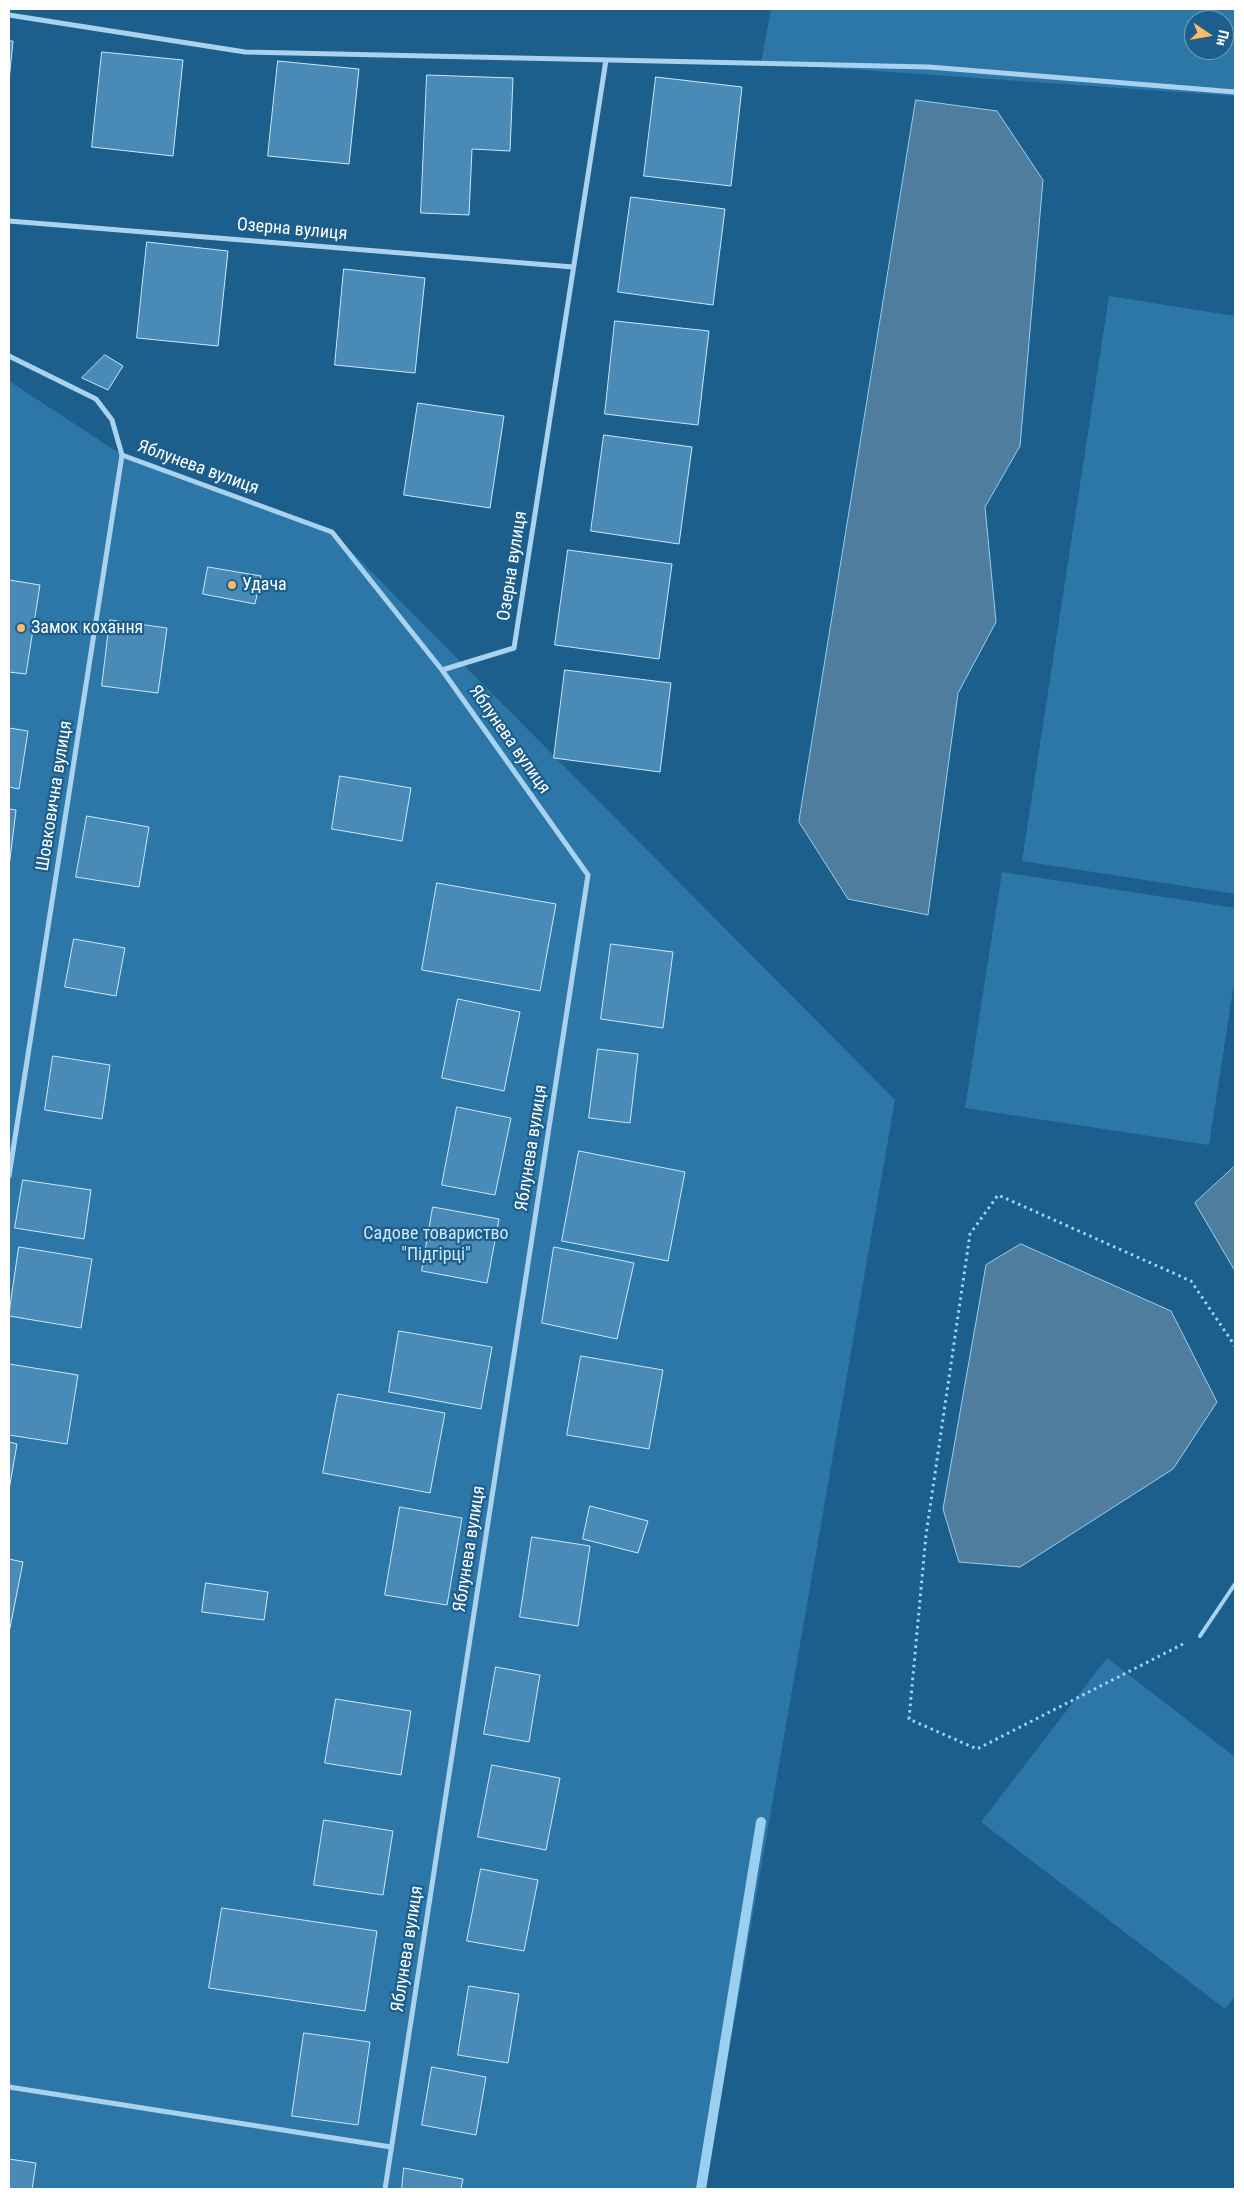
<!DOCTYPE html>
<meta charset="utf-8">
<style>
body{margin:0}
#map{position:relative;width:1244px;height:2198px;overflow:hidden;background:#1c5e8c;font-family:"Roboto Condensed",sans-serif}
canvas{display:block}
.frame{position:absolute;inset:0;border:10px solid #fff;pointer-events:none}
.north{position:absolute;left:1184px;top:10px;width:50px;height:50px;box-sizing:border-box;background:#1c5e8c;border:1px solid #779eba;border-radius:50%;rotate:102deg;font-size:14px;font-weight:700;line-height:20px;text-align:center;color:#fff}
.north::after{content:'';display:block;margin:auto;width:18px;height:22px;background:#fdba66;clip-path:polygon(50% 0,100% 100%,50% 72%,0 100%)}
</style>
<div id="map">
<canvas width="1244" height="2198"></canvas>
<div class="frame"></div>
<div class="north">Пн</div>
</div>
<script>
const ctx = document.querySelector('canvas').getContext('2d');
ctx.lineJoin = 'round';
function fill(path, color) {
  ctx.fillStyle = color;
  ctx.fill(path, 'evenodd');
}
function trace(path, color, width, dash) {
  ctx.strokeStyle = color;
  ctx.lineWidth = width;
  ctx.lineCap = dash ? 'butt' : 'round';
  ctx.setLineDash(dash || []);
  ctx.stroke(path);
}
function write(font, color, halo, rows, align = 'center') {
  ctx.font = font + ' "Roboto Condensed",sans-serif';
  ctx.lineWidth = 4.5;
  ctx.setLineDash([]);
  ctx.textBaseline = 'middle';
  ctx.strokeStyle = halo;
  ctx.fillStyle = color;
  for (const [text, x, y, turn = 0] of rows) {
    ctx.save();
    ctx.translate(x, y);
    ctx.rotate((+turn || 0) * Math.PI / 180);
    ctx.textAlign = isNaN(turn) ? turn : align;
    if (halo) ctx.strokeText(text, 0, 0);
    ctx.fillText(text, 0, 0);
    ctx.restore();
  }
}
fill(new Path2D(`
 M771,9H1235V96L761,63ZM1194,20H1224V50H1194Z
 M1109,296L1235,316V894L1022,861Z
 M9,381L122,455L332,532L895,1100L705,2189H9Z
 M1002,872L1235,908V977L1209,1145L965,1108Z
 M1107,1658L1235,1757V1996L1225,2009L981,1822Z`), '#2c77a8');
const water = new Path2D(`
 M916,100L997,111L1043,180L1020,446L985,507L996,622L958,693L928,915L848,899L799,822Z
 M1235,1166V1271L1195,1203Z
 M1021,1244L1171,1311L1217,1402L1173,1469L1020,1567L959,1562L943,1509L986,1265Z`);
fill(water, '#4e7d9d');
trace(water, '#9bcfef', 1);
trace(new Path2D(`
 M701,2189L761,1822`), '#9bcfef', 10);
const building = new Path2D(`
 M9,41H13L9,81Z
 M102,52L183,60L173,156L92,147Z
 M278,61L359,69L349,164L268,156Z
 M427,75L513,78L510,151L472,149L469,215L421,213Z
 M656,77L742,87L731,186L644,176Z
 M631,197L725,209L713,305L618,292Z
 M147,242L228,251L218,346L137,338Z
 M344,269L425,278L415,373L335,365Z
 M615,321L709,331L698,425L605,414Z
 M105,355L123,366L108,390L82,378Z
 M418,403L504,416L490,508L404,495Z
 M604,435L692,447L679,544L591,531Z
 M568,550L672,564L659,659L555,645Z
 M208,567L261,576L255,604L203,594Z
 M9,580L40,585L26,674L9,672Z
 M110,620L167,628L158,693L102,686Z
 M565,670L671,683L660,772L554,758Z
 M9,728L28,731L19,789L9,787Z
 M340,776L411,788L402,841L332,829Z
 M9,809L16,810L9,867Z
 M87,816L149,827L139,887L76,877Z
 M437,883L556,904L540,991L422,970Z
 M74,939L125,948L116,996L65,987Z
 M611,944L673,952L663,1028L601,1019Z
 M458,999L520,1012L504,1091L442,1078Z
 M598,1049L638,1054L630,1123L589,1118Z
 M53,1056L110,1065L102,1119L45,1110Z
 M457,1107L511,1118L495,1195L442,1185Z
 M579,1151L685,1172L668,1261L562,1241Z
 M23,1180L91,1190L84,1239L15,1228Z
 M433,1207L499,1219L487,1283L422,1271Z
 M19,1247L92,1259L81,1328L9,1316Z
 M554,1247L634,1263L617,1339L542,1323Z
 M399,1331L492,1347L481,1409L389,1392Z
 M581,1356L663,1370L649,1449L567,1435Z
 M9,1364L78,1375L67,1444L9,1435Z
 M338,1394L445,1413L430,1493L323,1473Z
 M9,1442L17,1444L9,1490Z
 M590,1506L648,1521L638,1553L583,1539Z
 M400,1507L462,1518L447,1605L385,1595Z
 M532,1537L590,1546L578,1626L520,1617Z
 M9,1559L23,1562L10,1628H9Z
 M206,1583L268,1592L264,1620L202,1612Z
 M496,1667L540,1675L529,1742L484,1734Z
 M336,1699L411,1711L401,1775L325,1763Z
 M492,1765L560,1778L546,1850L478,1837Z
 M324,1820L393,1831L383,1895L314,1885Z
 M481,1869L538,1880L524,1951L467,1941Z
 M222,1908L377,1931L365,2011L209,1988Z
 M469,1986L519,1994L508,2063L458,2055Z
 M304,2033L370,2042L358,2125L292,2116Z
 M432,2067L486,2077L476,2135L422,2125Z
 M9,2159L36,2163L32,2189H9Z
 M404,2168L463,2179L461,2189H402Z`);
fill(building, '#498ab6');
trace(building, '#cee8f9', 1);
trace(new Path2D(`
 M1183,1644L977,1749L909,1719L926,1535L970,1234L998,1195L1191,1281L1235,1346`), '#a8d2ed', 3, [2.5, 4]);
trace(new Path2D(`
 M1200,1636L1235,1584`), '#a8d2ed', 4);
trace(new Path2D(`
 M9,15L245,52L929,67L1235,92
 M9,221L573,267
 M9,356L96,399L112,420L122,455L9,1176
 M122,455L332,532L442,670L588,875L385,2189
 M442,670L514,648L606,60
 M9,2087L391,2147`), '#a8d2ed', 5);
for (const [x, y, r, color] of [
 [232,585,5,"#fdba66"],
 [21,628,5,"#fdba66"]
]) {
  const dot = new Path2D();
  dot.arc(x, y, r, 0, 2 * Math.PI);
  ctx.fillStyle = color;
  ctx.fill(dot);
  trace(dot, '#1c5e8c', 2);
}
write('18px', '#fff', '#1c5e8c', [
 ["Озерна вулиця",292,230,5],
 ["Яблунева вулиця",198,468,20],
 ["Озерна вулиця",513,566,-81],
 ["Яблунева вулиця",509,740,55],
 ["Шовковична вулиця",55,796,-81],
 ["Яблунева вулиця",532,1148,-81],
 ["Яблунева вулиця",470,1549,-81],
 ["Яблунева вулиця",408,1949,-81]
]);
write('18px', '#fff', '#1c5e8c', [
 ["Удача",242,585],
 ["Замок кохання",31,628]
], 'left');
write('18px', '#cee8f9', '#1c5e8c', [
 ["Садове товариство",436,1234],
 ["\"Підгірці\"",436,1255]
]);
</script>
